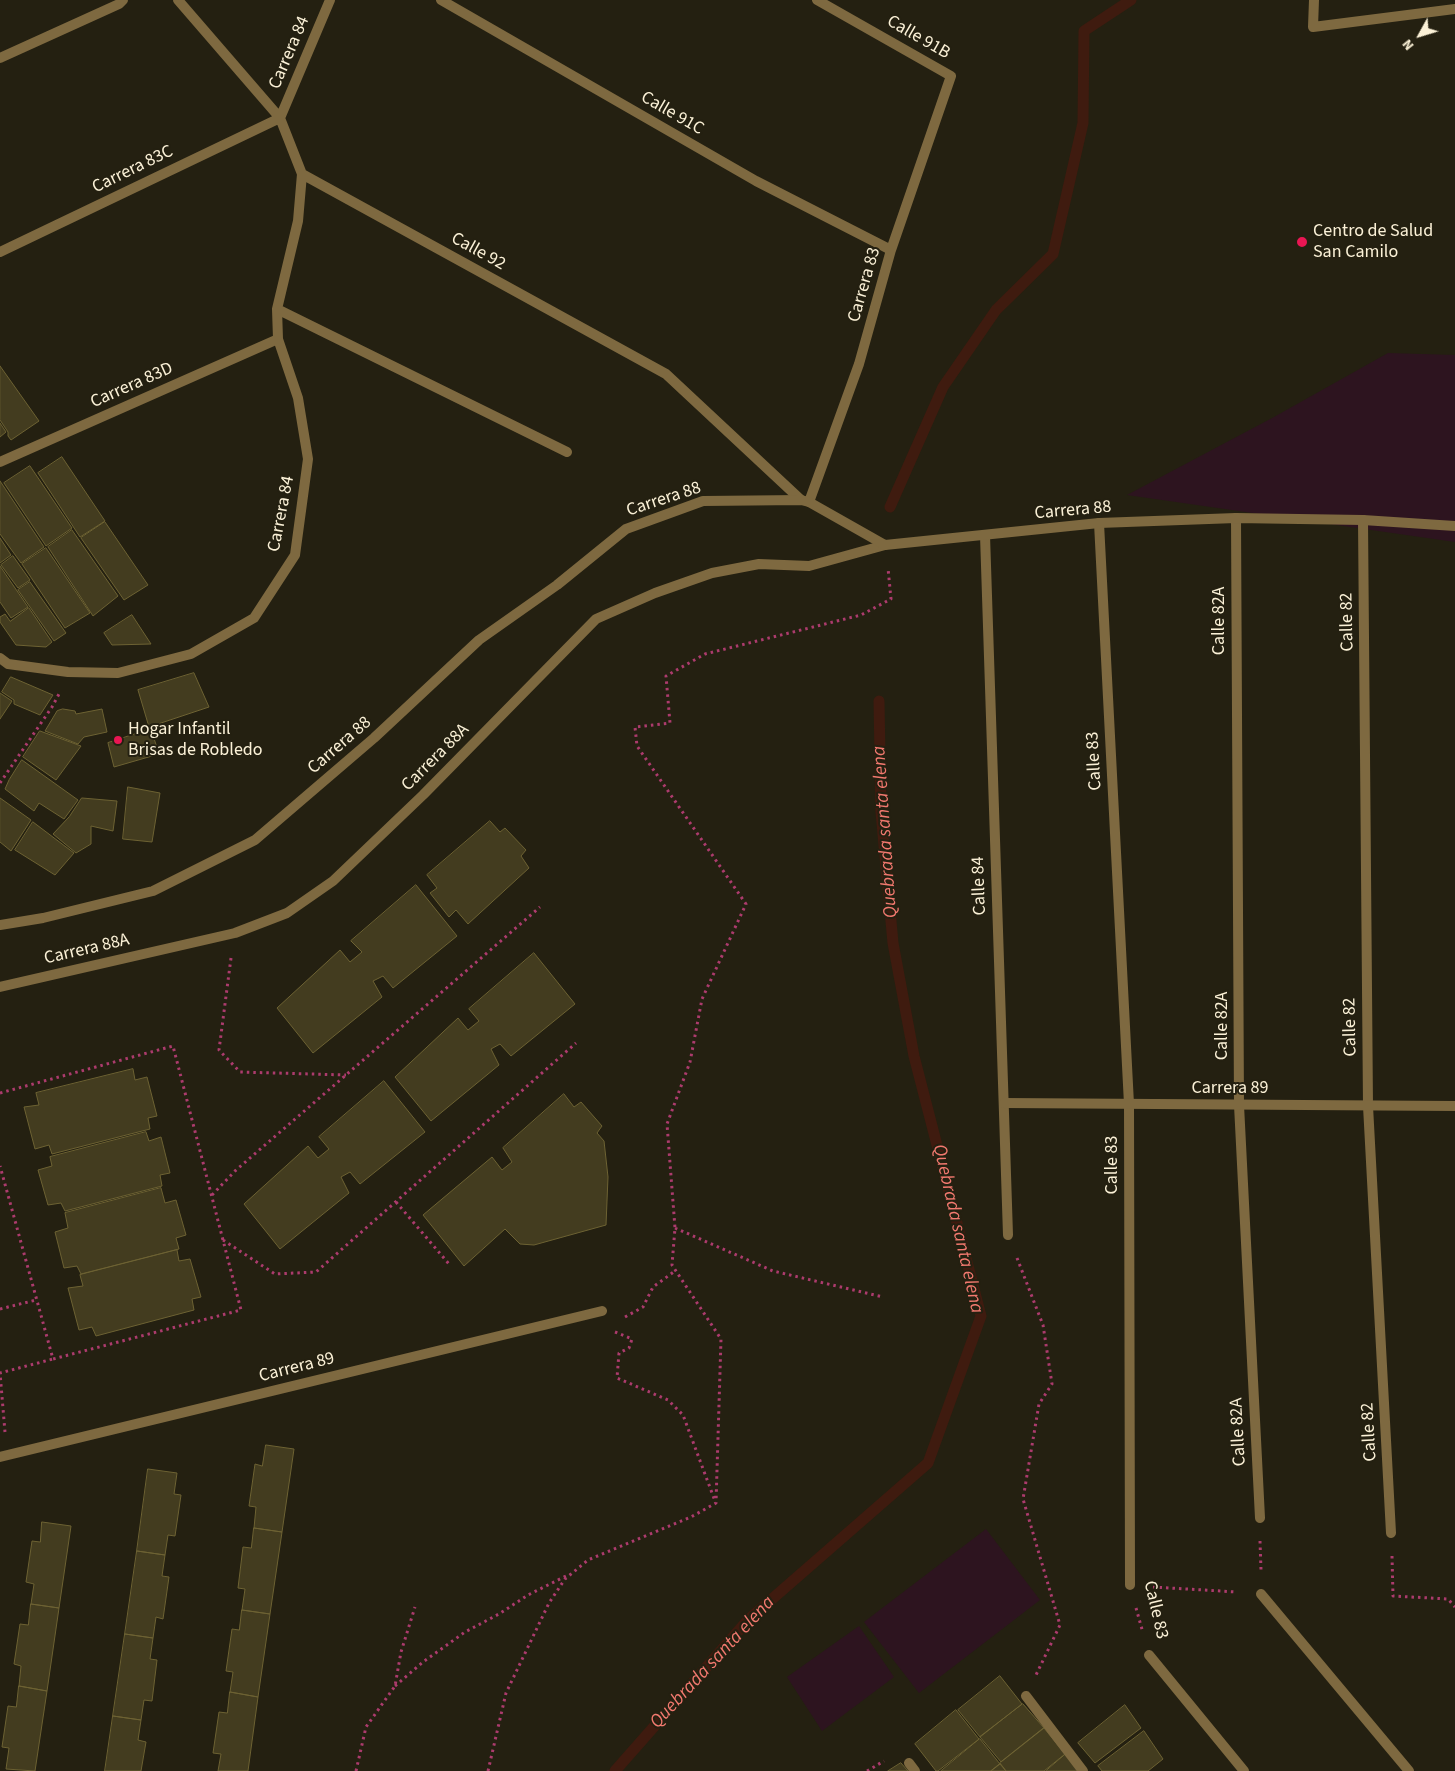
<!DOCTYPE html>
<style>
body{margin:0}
#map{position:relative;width:1455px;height:1771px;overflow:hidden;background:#242011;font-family:"Source Sans 3",sans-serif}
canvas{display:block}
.north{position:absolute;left:1395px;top:10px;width:50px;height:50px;-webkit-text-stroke:4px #242011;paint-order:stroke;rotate:231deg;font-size:14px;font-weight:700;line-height:20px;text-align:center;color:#fbf1d7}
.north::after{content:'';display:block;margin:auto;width:18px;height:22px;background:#fbf1d7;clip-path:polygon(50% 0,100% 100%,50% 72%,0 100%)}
</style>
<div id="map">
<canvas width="1455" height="1771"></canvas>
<div class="north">N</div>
</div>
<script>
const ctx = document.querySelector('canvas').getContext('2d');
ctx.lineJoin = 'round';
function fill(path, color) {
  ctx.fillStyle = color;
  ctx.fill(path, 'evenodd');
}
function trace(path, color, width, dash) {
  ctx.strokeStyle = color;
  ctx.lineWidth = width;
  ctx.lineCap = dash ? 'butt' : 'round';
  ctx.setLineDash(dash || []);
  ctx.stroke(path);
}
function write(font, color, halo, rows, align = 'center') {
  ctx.font = font + ' "Source Sans 3",sans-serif';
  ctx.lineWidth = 4;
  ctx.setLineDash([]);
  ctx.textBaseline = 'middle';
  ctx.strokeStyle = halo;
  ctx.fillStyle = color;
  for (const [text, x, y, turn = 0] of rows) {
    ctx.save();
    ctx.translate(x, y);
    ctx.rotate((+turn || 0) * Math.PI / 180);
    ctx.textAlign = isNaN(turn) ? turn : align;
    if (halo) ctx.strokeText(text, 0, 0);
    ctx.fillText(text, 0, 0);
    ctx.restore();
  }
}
fill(new Path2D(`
 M1388,353L1455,355V542L1127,495L1274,417Z
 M986,1529L1040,1600L919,1693L864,1622Z
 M859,1626L894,1677L822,1731L787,1677Z`), '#2d141f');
trace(new Path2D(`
 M890,507L943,387L996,310L1053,254L1083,123L1084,31L1131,0
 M615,1771L748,1620L928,1463L981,1316L914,1056L893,943L881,812L879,701`), '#3f1b0f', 11);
const building = new Path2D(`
 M0,366L39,421L11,440L8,436V432L0,420Z
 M0,423L6,432L0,437Z
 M62,457L105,521L80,537L38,473Z
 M30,466L72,528L46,546L4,483Z
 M0,481L44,547L21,563L0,534Z
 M105,522L148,585L124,600L81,538Z
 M72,530L118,596L93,616L48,547Z
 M0,538L11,555L0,563Z
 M46,548L90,613L65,628L22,564Z
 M13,556L30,580L18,588L1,565Z
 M0,566L28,607L11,618L0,602Z
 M30,582L66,633L54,641L18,590Z
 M29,608L52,642L46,647L16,645L0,622V617L5,614L10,621Z
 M132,615L151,644L112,645L104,633Z
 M194,673L209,707L149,727L138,690Z
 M11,677L53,695L40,715L14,704V700L2,692Z
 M0,693L12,701L0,719Z
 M63,709L75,711L76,714L102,709L107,732L84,737L78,744L45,731L57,711Z
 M151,729L159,754L114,767L108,743Z
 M40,731L81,746L56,780L23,757Z
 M22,760L78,800L64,819L39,803L34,811L5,789L9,780Z
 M128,787L160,793L152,842L123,839Z
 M0,798L31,820L11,851L0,842Z
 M82,798L117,801L113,831L91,826V844L76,853L53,834L69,817Z
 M490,821L500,832L505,828L526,850L521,856L529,868L468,924L456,910L449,917L430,893L437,888L427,875Z
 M33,822L74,853L55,875L15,850Z
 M416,885L457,936L393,988L383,976L373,981L382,997L313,1053L277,1008L340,950L350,962L362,952L351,941Z
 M534,953L575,1004L511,1056L500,1044L491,1049L499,1065L431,1121L395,1077L458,1018L468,1030L479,1021L469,1009Z
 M133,1069L135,1080L147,1077L157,1116L148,1118L150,1129L52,1154L49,1145L35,1149L24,1107L39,1105L36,1093Z
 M384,1081L425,1132L360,1184L350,1172L341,1177L349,1193L280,1249L244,1204L308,1146L318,1158L329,1149L319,1137Z
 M564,1094L574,1107L581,1102L602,1126L597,1133L604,1141L608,1177L606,1225L534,1245L520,1244L505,1229L464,1266L423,1215L492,1157L502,1170L512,1162L503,1148Z
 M146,1132L149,1141L161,1137L170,1173L160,1175L162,1186L65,1211L61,1203L48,1205L38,1170L52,1166L50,1157Z
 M161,1188L165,1203L176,1200L186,1235L176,1238L179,1249L81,1274L77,1266L64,1268L55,1232L68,1228L65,1213Z
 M177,1250L179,1261L190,1259L201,1297L192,1299L194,1310L96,1336L92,1327L79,1330L68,1288L83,1286L80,1275Z
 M266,1445L294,1449L282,1532L254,1528L256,1507L249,1506L255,1464L262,1466Z
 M148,1469L177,1473L174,1494L181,1495L175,1536L168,1535L165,1555L137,1551Z
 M42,1522L71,1526L59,1608L31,1604L34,1584L26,1582L32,1541L40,1542Z
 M254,1528L282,1532L270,1614L242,1610L245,1589L238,1588L243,1547L251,1548Z
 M137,1551L165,1555L162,1576L169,1577L163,1619L156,1617L153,1638L125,1634Z
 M31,1604L59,1608L47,1691L19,1686L21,1666L14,1664L20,1624L28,1625Z
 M242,1610L270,1614L258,1697L230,1692L233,1672L226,1671L232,1629L239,1630Z
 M125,1634L153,1638L150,1659L157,1660L152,1701L144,1700L141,1720L113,1716Z
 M1000,1676L1022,1704L980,1737L958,1710Z
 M19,1686L47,1691L35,1771L6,1769L9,1748L2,1747L8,1706L16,1707Z
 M230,1692L258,1697L248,1771H218L221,1754L213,1753L219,1712L227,1713Z
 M1023,1704L1044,1728L1001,1762L980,1737Z
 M1125,1705L1141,1728L1095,1763L1078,1743Z
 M956,1710L979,1739L938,1771H936L915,1744Z
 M113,1716L141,1720L138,1740L146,1742L141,1771H105Z
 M1044,1728L1065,1754L1044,1771H1006L1000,1763Z
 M1144,1731L1163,1759L1148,1771H1102L1098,1766Z
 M980,1739L1000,1764L991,1771H941Z
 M1066,1754L1080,1771H1046Z
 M901,1763L908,1771H888Z
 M1000,1764L1006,1771H991Z`);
fill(building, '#433c1f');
trace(building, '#6d6233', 1);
trace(new Path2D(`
 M0,783L52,707L59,694
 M231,958L219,1050L240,1072L346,1075
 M0,1093L173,1046L241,1310L53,1359L0,1166
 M212,1195L235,1171L540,907
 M396,1202L449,1264
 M675,1228L773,1271L883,1297
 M223,1240L275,1274L316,1272L576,1043
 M1017,1258L1043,1325L1052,1384L1039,1404L1023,1499L1060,1625L1036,1675
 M0,1309L36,1300
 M625,1317L643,1307L653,1287L675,1271
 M615,1332L632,1339L629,1348L619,1353L617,1378L668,1400L683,1415L715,1501
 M5,1432L0,1373L53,1359
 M1260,1541L1261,1570
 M1392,1556L1393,1596L1448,1599L1455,1607
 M1153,1587L1237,1592
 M1136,1608L1143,1633
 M395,1686L423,1662L465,1632L499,1614L528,1595L566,1576
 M356,1771L366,1727L395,1686L401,1652L415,1607
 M488,1771L506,1693L549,1603L565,1579L588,1560L691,1517L716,1503L721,1339L672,1265L675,1228L667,1124L690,1062L702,999L746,904L637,746L635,727L670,723L666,676L705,654L861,615L891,599L888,568
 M867,1771L884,1761`), '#ac3b6d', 3, [2.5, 4]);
trace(new Path2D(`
 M1236,518L1239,1105L1260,1518
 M1363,520L1368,1106L1391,1533
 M1099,523L1129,1104L1130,1585
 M985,535L1008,1235
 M1149,1655L1244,1771
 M1026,1696L1083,1771
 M909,1763L915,1771`), '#7e6940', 10);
trace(new Path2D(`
 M178,0L280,118L302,174L666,374L801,500
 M441,0L756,181L891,250
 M1314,0L1313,27L1455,9
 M0,58L119,4L123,0
 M0,252L280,118L330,0
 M277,309L567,452
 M0,462L278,339
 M809,502L859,364L891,250L951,76L817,0
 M0,658L8,664L68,672L118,673L191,654L254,618L295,555L308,459L298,398L278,339L277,309L298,221L302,174
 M0,987L235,933L287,913L333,881L423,795L596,619L655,593L712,573L759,564L809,566L885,545
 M1004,1103L1455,1106
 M0,1457L602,1311
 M1261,1594L1409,1771`), '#7e6940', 10);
trace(new Path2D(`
 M0,925L43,918L153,891L255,840L374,738L479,640L557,585L626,529L703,501L801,500L809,502L885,545L1099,523L1236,518L1363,520L1455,526`), '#7e6940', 10);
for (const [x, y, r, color] of [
 [1302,242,6,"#e91653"],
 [118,740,5,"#e91653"]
]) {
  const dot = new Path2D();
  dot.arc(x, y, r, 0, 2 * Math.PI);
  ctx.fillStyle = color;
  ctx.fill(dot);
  trace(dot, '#242011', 2);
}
write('18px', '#fbf1d7', '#242011', [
 ["Calle 91B",918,38,30],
 ["Carrera 84",290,53,-67],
 ["Calle 91C",672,114,30],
 ["Carrera 83C",133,170,-26],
 ["Calle 92",478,252,29],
 ["Carrera 83",865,285,-74],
 ["Carrera 83D",132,386,-24],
 ["Carrera 88",664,500,-18],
 ["Carrera 88",1073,511,-5],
 ["Carrera 84",282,514,-79],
 ["Calle 82A",1220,621,-90],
 ["Calle 82",1348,622,-91],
 ["Carrera 88",340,746,-41],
 ["Carrera 88A",436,758,-45],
 ["Calle 83",1095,761,-93],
 ["Calle 84",980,886,-92],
 ["Carrera 88A",87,950,-13],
 ["Calle 82A",1223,1026,-90],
 ["Calle 82",1351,1027,-91],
 ["Carrera 89",1230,1089],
 ["Calle 83",1113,1165,-90],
 ["Carrera 89",297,1368,-14],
 ["Calle 82A",1239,1432,-93],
 ["Calle 82",1370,1432,-93],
 ["Calle 83",1155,1610,77]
]);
write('18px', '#fbf1d7', '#242011', [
 ["Centro de Salud",1313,232],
 ["San Camilo",1313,253],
 ["Hogar Infantil",128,730],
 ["Brisas de Robledo",128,751]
], 'left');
write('italic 19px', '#f2796f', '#242011', [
 ["Quebrada santa elena",886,832,-94],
 ["Quebrada santa elena",957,1229,77],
 ["Quebrada santa elena",713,1663,-47]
]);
</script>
